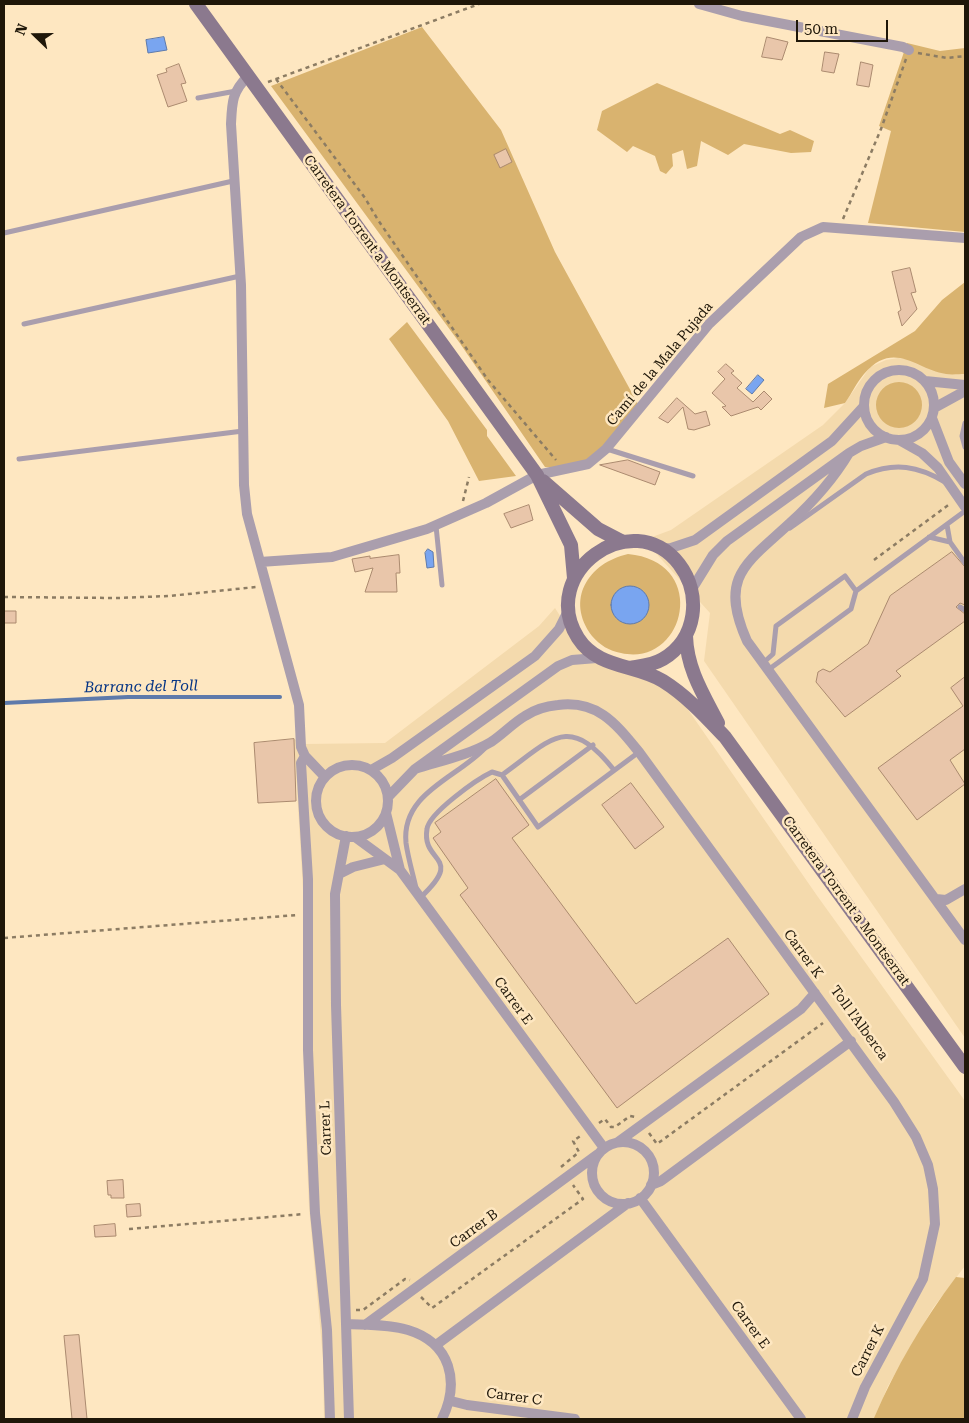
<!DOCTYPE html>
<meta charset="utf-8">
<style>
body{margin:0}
#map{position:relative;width:969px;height:1423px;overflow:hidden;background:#fee7c1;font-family:"Roboto Serif",serif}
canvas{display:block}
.frame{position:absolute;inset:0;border:5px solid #1f1709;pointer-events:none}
.north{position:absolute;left:10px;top:10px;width:50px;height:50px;-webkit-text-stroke:4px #fee7c1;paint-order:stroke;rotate:292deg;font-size:14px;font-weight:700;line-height:20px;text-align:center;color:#1f1709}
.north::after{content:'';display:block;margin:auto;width:18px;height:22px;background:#1f1709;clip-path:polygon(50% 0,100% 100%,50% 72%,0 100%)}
.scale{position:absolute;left:796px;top:20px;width:92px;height:22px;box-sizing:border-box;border:2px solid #1f1709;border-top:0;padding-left:6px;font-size:15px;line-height:18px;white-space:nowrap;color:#1f1709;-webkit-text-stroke:4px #fee7c1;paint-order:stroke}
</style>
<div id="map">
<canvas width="969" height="1423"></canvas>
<div class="frame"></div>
<div class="north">N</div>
<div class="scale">50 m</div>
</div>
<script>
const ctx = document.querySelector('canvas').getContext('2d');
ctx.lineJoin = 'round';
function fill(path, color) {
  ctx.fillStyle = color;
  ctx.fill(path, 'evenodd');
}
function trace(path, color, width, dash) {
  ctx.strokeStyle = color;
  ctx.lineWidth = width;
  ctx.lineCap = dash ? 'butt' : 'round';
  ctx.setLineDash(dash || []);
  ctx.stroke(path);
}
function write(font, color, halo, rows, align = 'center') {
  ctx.font = font + ' "Roboto Serif",serif';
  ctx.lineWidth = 5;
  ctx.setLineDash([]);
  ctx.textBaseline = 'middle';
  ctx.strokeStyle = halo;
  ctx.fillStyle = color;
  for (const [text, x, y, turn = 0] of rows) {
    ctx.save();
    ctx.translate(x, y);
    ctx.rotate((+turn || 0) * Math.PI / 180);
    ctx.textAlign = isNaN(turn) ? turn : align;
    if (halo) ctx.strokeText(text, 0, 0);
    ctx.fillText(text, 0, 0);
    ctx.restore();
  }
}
fill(new Path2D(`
 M898,358L908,359L946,374H965V1038L704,661L710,613L644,540L671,530L823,425L845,403L870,367L886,360Z
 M555,608L578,644L663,685L682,701L818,897L965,1101V1266L933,1308L888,1386L874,1419H324L323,1358L309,1207L305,1114L304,907L294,739L304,744L385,743L539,626Z`), '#f4daad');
fill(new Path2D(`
 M422,27L501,130L555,252L638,404C626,420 613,441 598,453C586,463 559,469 545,467L459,342L271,86Z
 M907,43L940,51L965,48V232L868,223L891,131L879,126Z
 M657,83L780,134L790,130L814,141L811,152L791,153L744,144L728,155L701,141L697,166L687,169L683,150L672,154L673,166L666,174L660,171L655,156L633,146L627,152L597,130L602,111Z
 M965,282V374C959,374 952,375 946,374C917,370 894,339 864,374C857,382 852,393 845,403L824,408L828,384L915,331L942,300Z
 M407,322L487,430V436L516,476L479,481L448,421L389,339Z
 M876 405a23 23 0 1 1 46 0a23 23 0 1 1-46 0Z
 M628,554C711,562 685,668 621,653C609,651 600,645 592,636C565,600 588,563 628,554Z
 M956,1277L965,1278V1419L874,1418C896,1367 923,1321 956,1277Z`), '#d9b36f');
const water = new Path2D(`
 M164,37L167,50L148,53L146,40Z
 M758,375L764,380L752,394L746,389Z
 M428,549L433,552L434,567L427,568L425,553Z
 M611 605a19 19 0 1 1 38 0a19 19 0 1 1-38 0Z`);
fill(water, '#79a5f0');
trace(water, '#5e7aab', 1);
trace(new Path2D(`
 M4,703L128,697H280`), '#5e7aab', 4);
const building = new Path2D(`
 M767,37L788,42L782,60L762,57Z
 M825,52L839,54L834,73L822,71Z
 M861,62L873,65L869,87L857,85Z
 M179,64L186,83L181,84L187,101L168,107L157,75L167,72L166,69Z
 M506,149L512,162L500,168L494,155Z
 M910,268L916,292L911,293L917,309L902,326L898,312L901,310L892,272Z
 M726,364L734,371L731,373L742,383L737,388L753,402L764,391L772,399L761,410L758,407L731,416L722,407L726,406L712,393L725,379L718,372Z
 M677,398L695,414L706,411L710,425L694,430L688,429L683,407L668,423L659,418Z
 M628,460L660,472L655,485L600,465Z
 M529,505L533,520L511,528L504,514Z
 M952,552L965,567V605L960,603L956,607L965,614V621L896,671L901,676L845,717L816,682L818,672L823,669L830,672L868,644L890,596Z
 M399,555L400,573H396L397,592H365L373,568L355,572L352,559L370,556V558Z
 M4,611H16V623H4Z
 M965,677V749L950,760L965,784L917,820L878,768L963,706L951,688Z
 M294,739L296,801L258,803L254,743Z
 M496,779L529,825L512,838L636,1004L728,938L769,994L617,1108L460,895L468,888L433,838L441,832L435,823Z
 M631,783L664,827L635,849L602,805Z
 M123,1180L124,1198H111V1195H108L107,1181Z
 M140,1204L141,1216L127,1217L126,1205Z
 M115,1224L116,1236L95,1237L94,1226Z
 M79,1335L87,1419H72L64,1336Z`);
fill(building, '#e9c6aa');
trace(building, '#ab8a6f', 1);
trace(new Path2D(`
 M918,53L947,58L965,56
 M276,79L365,198L378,220L488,380L556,460
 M268,82L479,4
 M843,219L881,129L906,59
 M463,501L469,477
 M874,560L951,503
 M4,597L117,598L169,596L256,587
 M4,938L297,915
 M599,1123L605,1119L611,1127H615L630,1116L636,1117
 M649,1133L657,1144L823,1023
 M561,1167L579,1152L573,1141L582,1135
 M129,1229L304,1214
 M421,1297L432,1308L583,1199L573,1185
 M356,1310H363L405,1279L410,1280`), '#8c7c63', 2.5, [4, 4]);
trace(new Path2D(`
 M198,98L236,91
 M4,233L233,181
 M24,324L240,276
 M965,423L962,436L965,447
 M607,449L693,476
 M19,459L243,431
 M947,525L950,542L965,563
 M436,526L442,585
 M790,528L866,474C895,462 918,466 945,482
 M929,537L950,542
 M960,607L965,610
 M763,663L773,654L776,626L845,576L856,591
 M768,670L851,609L856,591L965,511
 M614,770C568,712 551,740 502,775L538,827L639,752
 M519,800L593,745
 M416,888C413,874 408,858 406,843C401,793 457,778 485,748
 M420,898C466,855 421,864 427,829C429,813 477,779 492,772L502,775`), '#aa9ead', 5);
trace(new Path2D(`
 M699,4L742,16L903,47L909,50
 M248,76C232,92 232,102 231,124L241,285L244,485L247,514L299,705L301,747L305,756L325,777
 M864 405a35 35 0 1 1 70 0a35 35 0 1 1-70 0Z
 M925,381L965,385
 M934,408L965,391
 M932,418L949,462L965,484
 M899,440L922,453L938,468L965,507
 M849,453C833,480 813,502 790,523C747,563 718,576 747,641L965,940
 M661,549L671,548L695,540L832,441L864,406
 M260,562L332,557L427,529L486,503L537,475L588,464L606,449L709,324L801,237L823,227L965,238
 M692,589L713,555L727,541L849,453L861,446L886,437
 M305,756L301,763L308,879V1050L315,1213L327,1330L330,1419
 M316 801a36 36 0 1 1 72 0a36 36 0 1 1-72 0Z
 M415,769C440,761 469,755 491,742C503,734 513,723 525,716C534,710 547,706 558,705C598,700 616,724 639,752L894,1102L916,1137L928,1165L933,1189L935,1224L923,1279L865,1387L852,1419
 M371,770L392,758L535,656L559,629L568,611
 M388,797L415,769L558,666L572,660L597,658
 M386,813L400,870
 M346,836L335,894L336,1005L349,1419
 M355,837L400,870L604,1148
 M339,874L353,867L385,859
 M936,899L946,900L965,889
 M618,1142L801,1009L815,993
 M592 1173a31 31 0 1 1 62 0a31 31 0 1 1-62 0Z
 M651,1185L661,1181L851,1041
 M640,1198L801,1419
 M346,1324C366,1325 388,1324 408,1330C451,1343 460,1382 442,1419
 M365,1325L598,1154
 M436,1345L628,1203
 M451,1401L467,1405L575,1419`), '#aa9ead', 10);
trace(new Path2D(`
 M196,4L537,475L571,545L574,578
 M543,481L598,529L623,542
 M686,636C687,669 703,694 718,723
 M630,668C641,666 653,665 663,659C697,639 702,594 679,564C632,504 537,573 578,638C598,669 635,664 663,681C687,696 706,717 725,737L965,1067`), '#8b798e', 14);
write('14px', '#1f1709', '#fee7c1', [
 ["Carretera Torrent a Montserrat",367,240,54],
 ["Camí de la Mala Pujada",660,364,-50],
 ["Carretera Torrent a Montserrat",846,901,54],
 ["Carrer K",803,954,54],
 ["Carrer E",513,1001,54],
 ["Toll l'Alberca",859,1023,54],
 ["Carrer L",326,1128,-92],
 ["Carrer B",474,1229,-36],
 ["Carrer E",750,1325,54],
 ["Carrer K",868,1351,-63],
 ["Carrer C",514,1397,8]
]);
write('italic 15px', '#033384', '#fee7c1', [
 ["Barranc del Toll",141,687,-1]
]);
</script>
